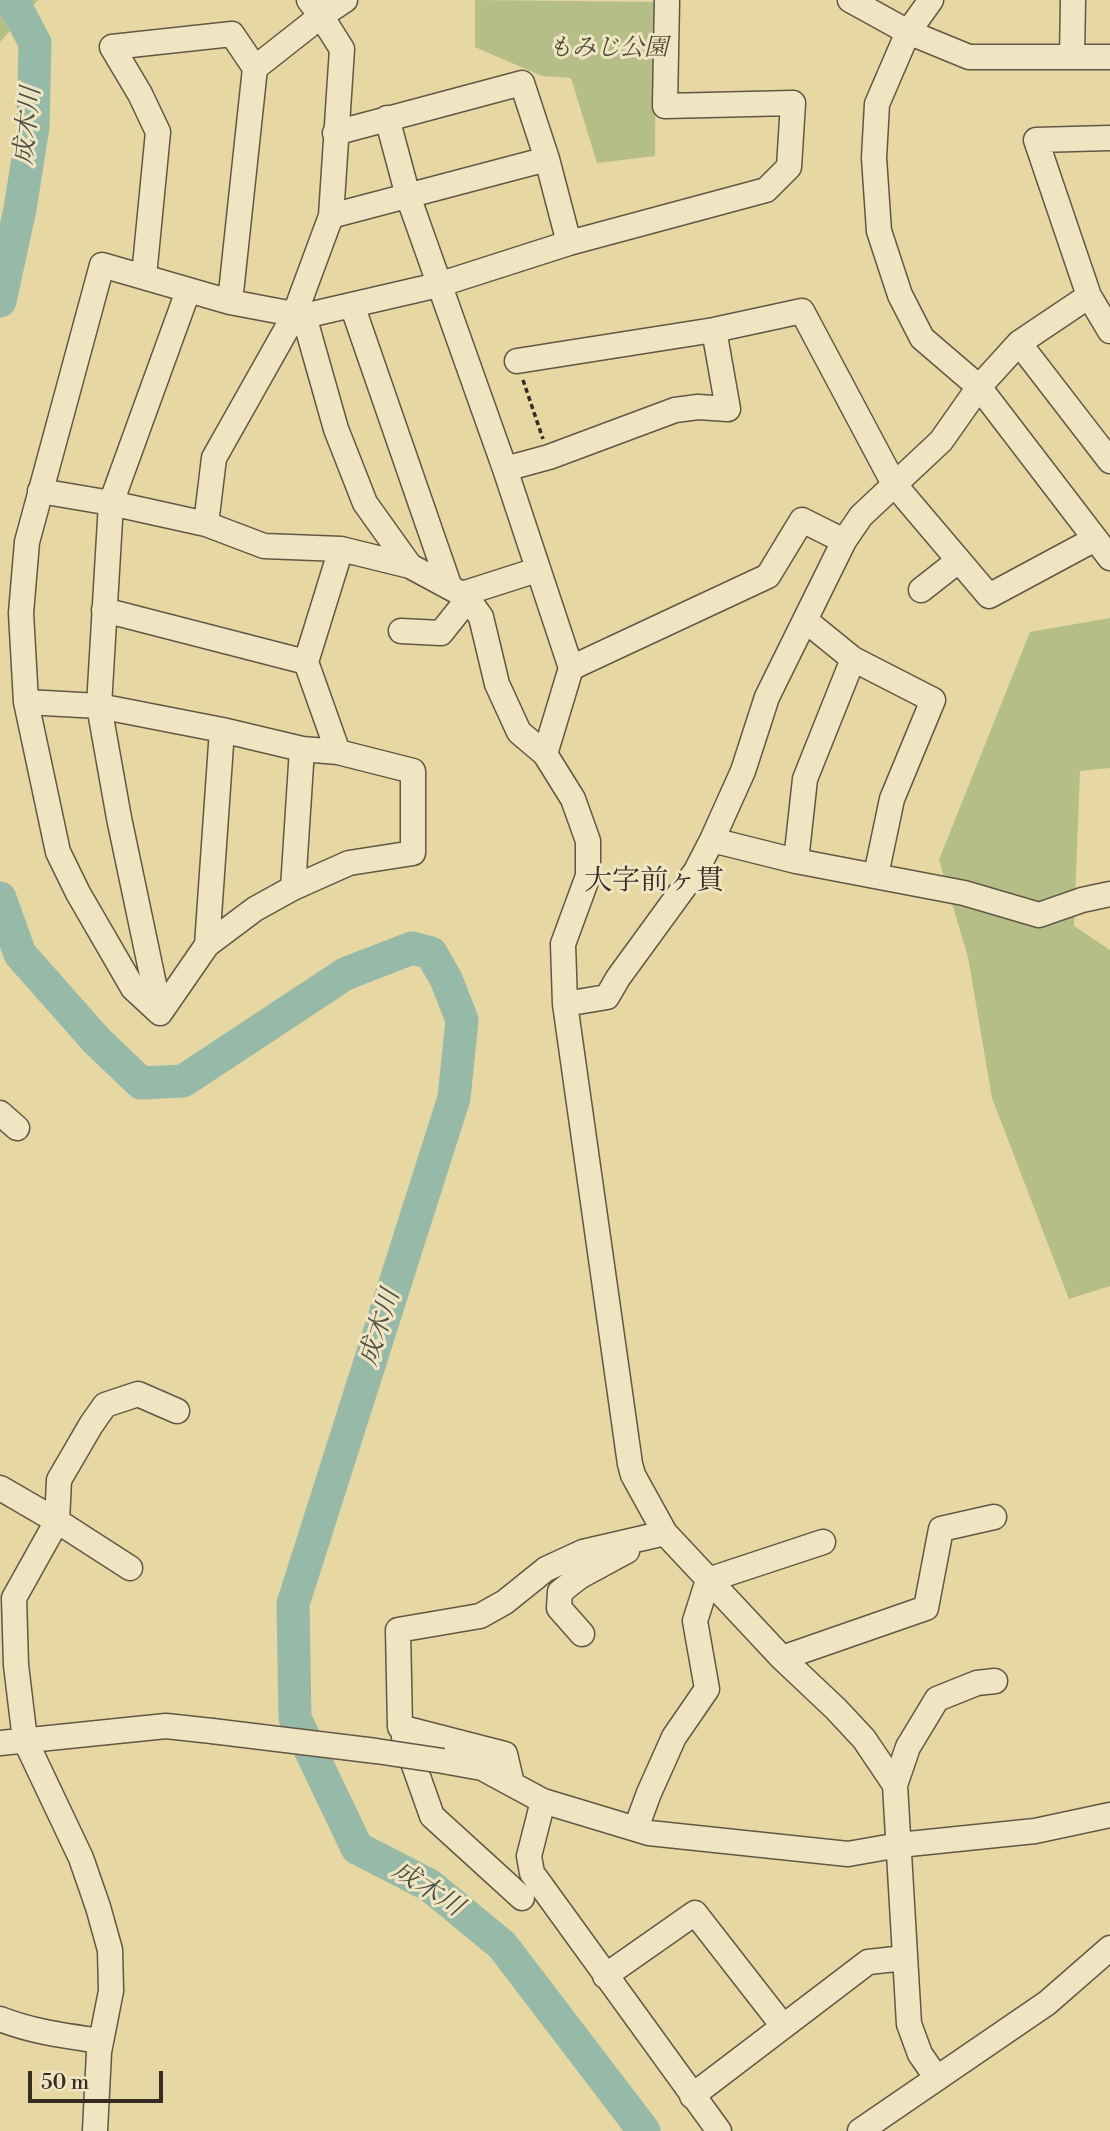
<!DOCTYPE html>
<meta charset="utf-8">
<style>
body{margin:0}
#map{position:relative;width:1110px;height:2131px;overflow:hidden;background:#e7d7a3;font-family:"Libre Bodoni",serif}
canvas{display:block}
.scale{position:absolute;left:28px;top:2071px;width:135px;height:32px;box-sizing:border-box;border:4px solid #362c24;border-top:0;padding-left:9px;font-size:21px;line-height:24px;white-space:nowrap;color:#362c24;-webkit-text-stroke:5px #efe5c3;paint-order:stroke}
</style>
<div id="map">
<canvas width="1110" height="2131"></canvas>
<div class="scale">50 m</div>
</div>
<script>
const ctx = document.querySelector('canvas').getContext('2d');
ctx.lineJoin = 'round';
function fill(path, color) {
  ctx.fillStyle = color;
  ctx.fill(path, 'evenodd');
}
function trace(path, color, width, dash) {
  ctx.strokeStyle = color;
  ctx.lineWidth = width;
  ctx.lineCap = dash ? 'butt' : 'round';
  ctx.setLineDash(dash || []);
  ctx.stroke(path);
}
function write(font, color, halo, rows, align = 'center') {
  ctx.font = font + ' "Libre Bodoni","Noto Serif JP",serif';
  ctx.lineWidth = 6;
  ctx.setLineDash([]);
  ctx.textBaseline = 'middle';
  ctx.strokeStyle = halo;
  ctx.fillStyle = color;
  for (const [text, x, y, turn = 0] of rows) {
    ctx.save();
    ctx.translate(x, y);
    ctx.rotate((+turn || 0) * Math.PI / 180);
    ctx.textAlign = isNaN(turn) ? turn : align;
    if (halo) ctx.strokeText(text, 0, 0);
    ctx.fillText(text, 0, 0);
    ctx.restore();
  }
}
fill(new Path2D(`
 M0,0H38L0,42Z
 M475,0L656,2L655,156L597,163L571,78L542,76L475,47Z
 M1110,618V768L1080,771L1074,926L1110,950V1286L1069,1299L992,1098L968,957L939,860L1030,632Z`), '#b4be86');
trace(new Path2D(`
 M0,915L5,913`), '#708173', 5);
trace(new Path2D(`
 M0,301L20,209L33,127L35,43L16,7L7,0
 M0,898L20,954L97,1041L141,1083L183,1081L345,974L412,948L431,953L446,979L462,1020L454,1098L293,1604L295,1718L357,1848L429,1885L502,1945L644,2131`), '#97b9a8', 33);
const minor = new Path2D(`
 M850,0L908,32L969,57H1110
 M931,0L908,32L877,104L874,158L879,231L900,295L922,338L979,387L1110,558
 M1072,57L1073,0
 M255,68L321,16L345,0
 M387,118L408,196L505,469L571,668L545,754
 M335,133L522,83L547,159L569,243
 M331,216L547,159
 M144,276L158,132L140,94L112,47L232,34L255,68L230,302
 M1089,296L1036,140L1110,138
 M352,305L449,585
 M304,316L336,429L365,503L410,566
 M1019,343L1110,461
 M517,361L714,330L802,311L894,484L989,596L1095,539
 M505,469L549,457L675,410L698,407L728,409L714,330
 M40,491L111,503L206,524L264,546L341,549L410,566L462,594L468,599L481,617L497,684L519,732L545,754L573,799L588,841V876L563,944L565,1004L630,1464L633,1475L665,1533L782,1658L836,1709L864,1739L895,1785L909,2024L920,2054L936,2077
 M206,524L214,458L294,316L331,216L342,49L321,16L309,0
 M921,590L958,561
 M462,594L537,570
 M104,610L306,662
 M805,620L853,659L933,700L892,799L876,875
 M401,631L441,633L468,599
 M571,668L768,576L802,520L844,541
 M26,702L99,706L222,730L302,749L338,752L413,771V853L349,863L293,888L255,909L207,945L160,1013
 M338,752L306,662L341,549
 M712,840L796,861L964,893L1039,915L1082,900L1110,894
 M796,861L805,779L853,659
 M293,888L302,749
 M207,945L222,730
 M565,1004L607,997L618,978L696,871L712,840L743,771L767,697L844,541L861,516L941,441L979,387L1019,343L1089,296L1110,331
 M160,1013L133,988L78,893L58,852L26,702L21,613L27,542L102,265L230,302L304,316L438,285L569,243L766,190L789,167L793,103L665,106L667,0
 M160,1013L119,818L99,706L111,503L188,291
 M0,1113L17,1128
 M0,1488L57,1521L130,1568
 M582,1634L559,1608L560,1592L579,1577L627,1551
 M782,1658L926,1608L941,1529L994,1517
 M404,1737L432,1816L522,1898
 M0,1743L166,1726L212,1731
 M443,1761L482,1768L543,1801L649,1833L848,1854L899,1845L1035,1831L1110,1815
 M512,1784L505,1754L400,1727L398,1630L480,1616L505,1602L546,1569L583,1552L665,1533
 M895,1785L908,1747L937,1699L977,1683L995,1681
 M543,1801L529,1856L532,1873L719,2131
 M636,1828L649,1793L674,1737L707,1689L695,1621L708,1580L823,1542
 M605,1976L695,1913L783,2026
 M0,2019C33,2032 66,2036 101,2041
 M692,2096L868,1962L905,1958
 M95,2131L99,2052L111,1991L110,1950L98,1907L81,1858L25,1740L16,1665L14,1598L57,1521L59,1480L91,1425L105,1405L138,1394L177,1411
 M860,2131L1047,2003L1110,1948`);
trace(minor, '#625744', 27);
trace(new Path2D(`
 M523,380L543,439`), '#362c24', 3.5, [5, 3.5]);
trace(minor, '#efe5c3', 24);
const minorBridge = new Path2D(`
 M212,1731L376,1751L443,1761`);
trace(minorBridge, '#625744', 27, []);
trace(minorBridge, '#efe5c3', 24);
write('italic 24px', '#4f4938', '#efe5c3', [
 ["もみじ公園",608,49]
]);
write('italic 26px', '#4e4f45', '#efe5c3', [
 ["成木川",29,126,-84],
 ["成木川",381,1328,-72],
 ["成木川",427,1890,33]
]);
write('28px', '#362c24', '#efe5c3', [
 ["大字前ヶ貫",654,882]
]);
</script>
